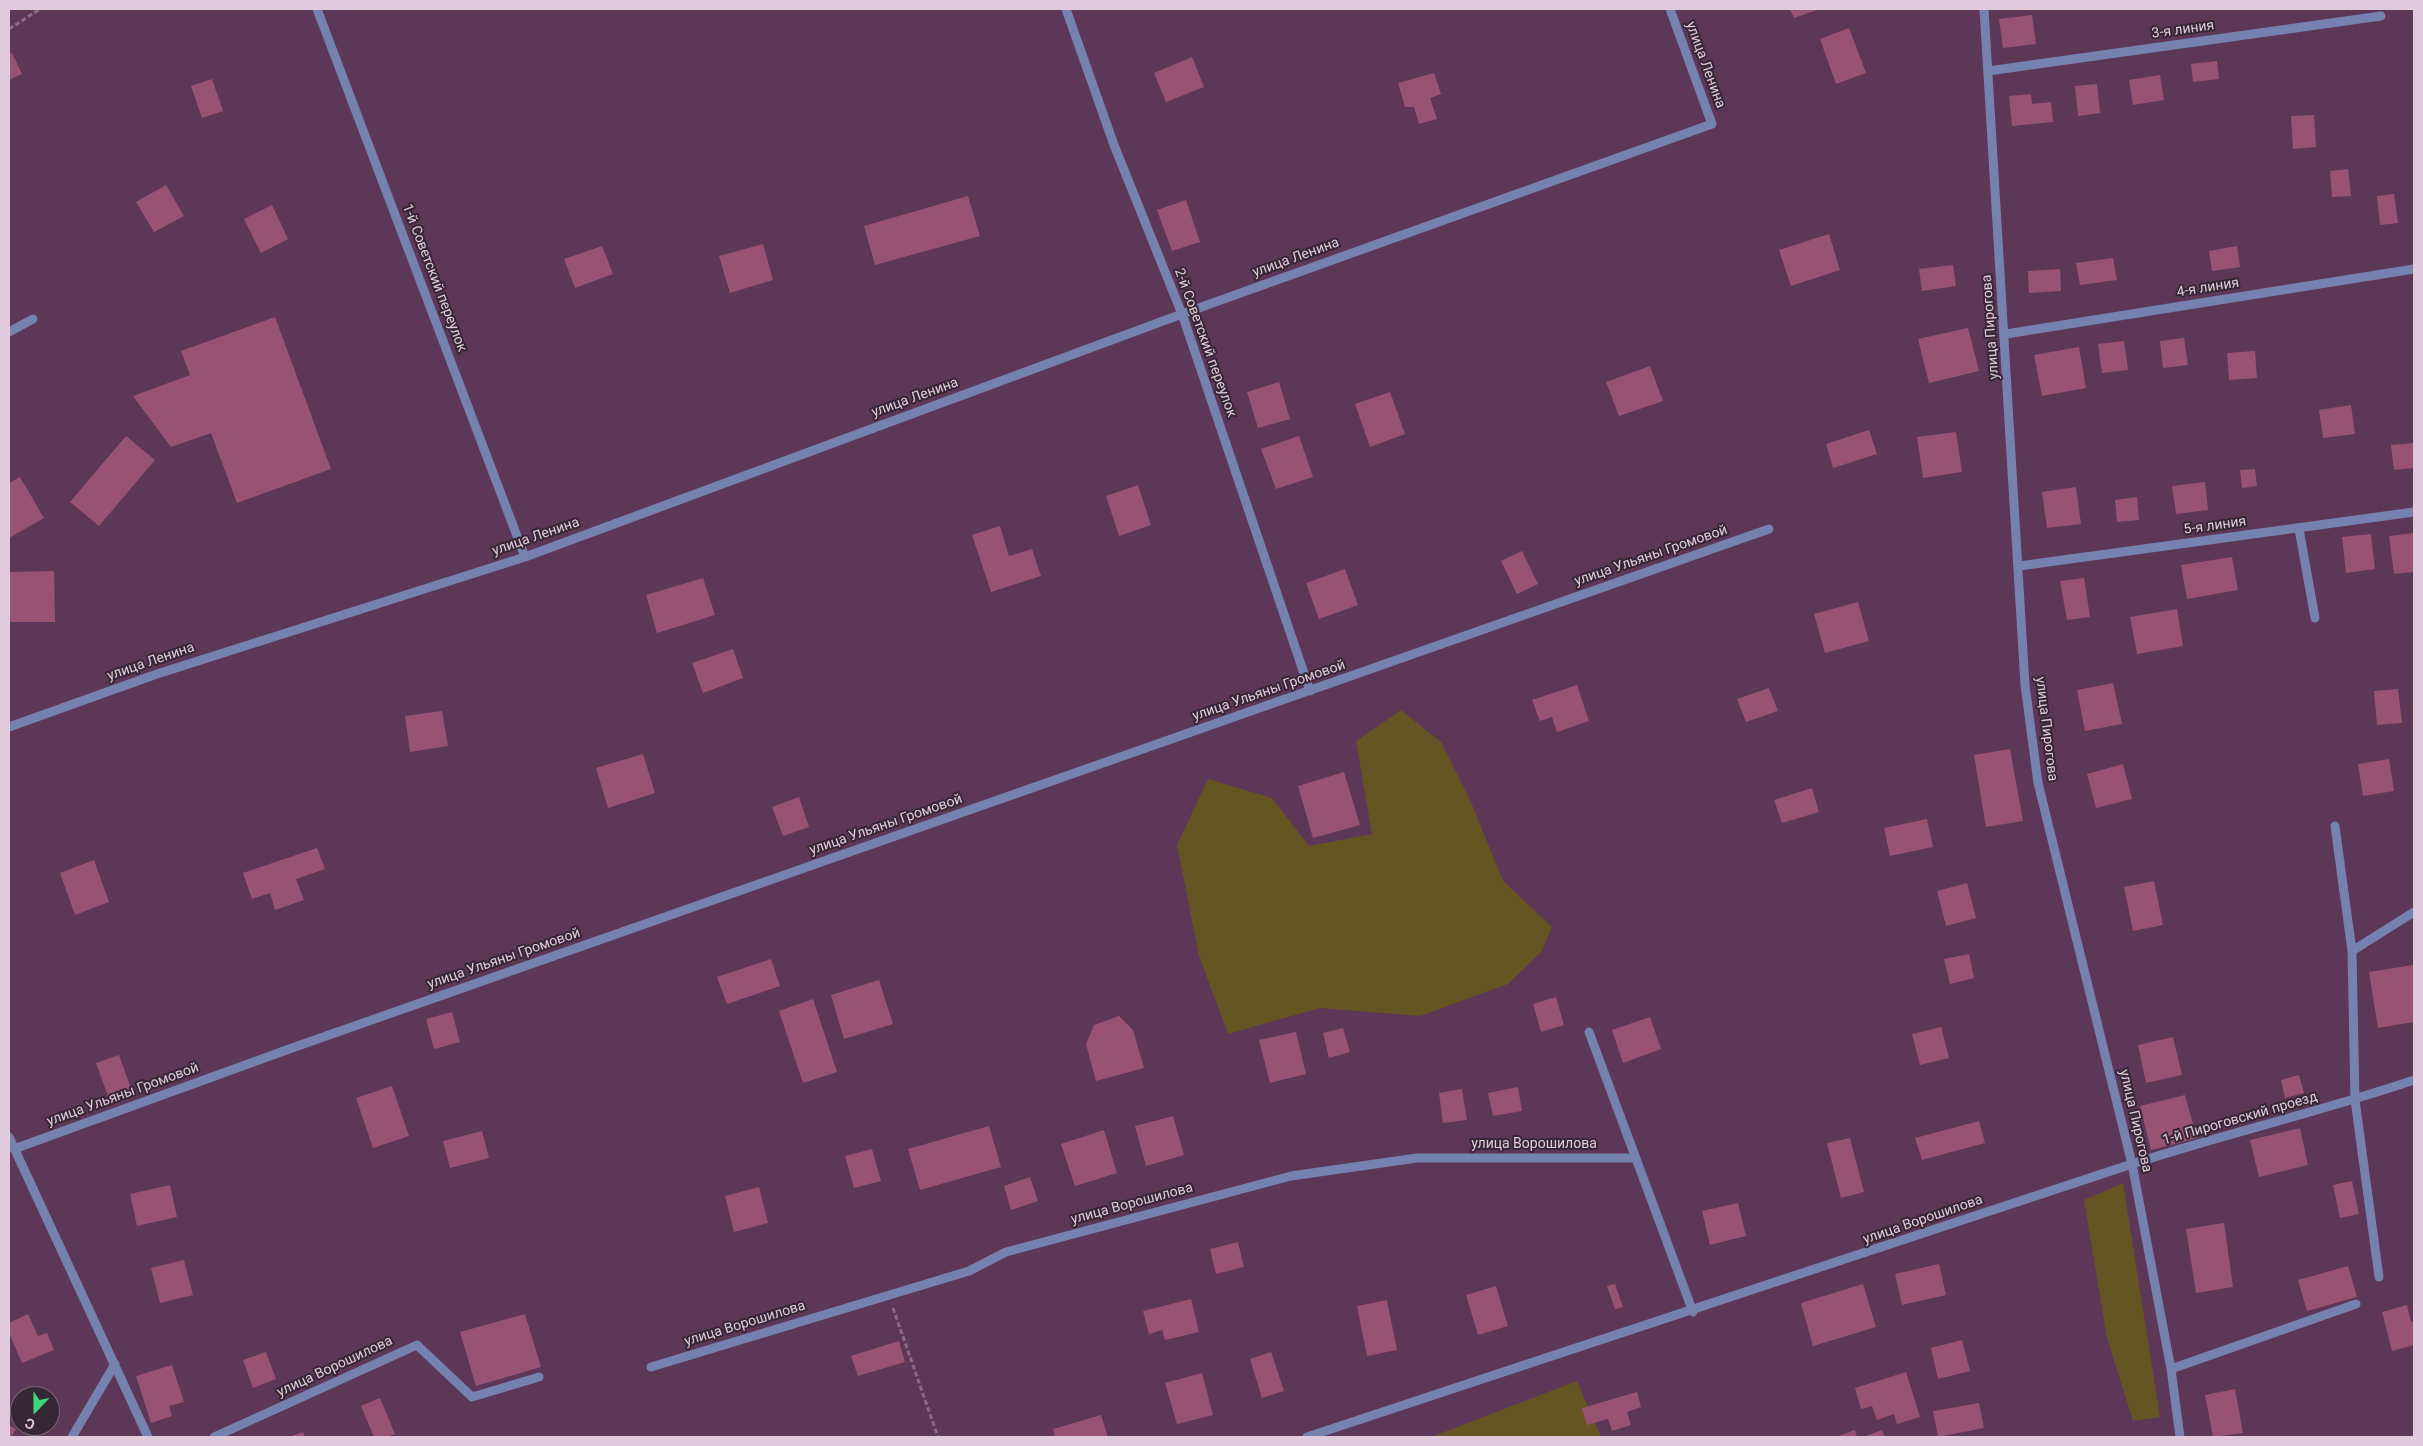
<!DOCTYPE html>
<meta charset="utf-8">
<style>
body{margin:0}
#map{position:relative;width:2423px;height:1446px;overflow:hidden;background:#5d3757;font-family:Roboto,sans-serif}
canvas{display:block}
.frame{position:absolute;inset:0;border:10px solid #e1cadc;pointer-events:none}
.north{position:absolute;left:10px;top:1386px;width:50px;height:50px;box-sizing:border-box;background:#372634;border:1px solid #7b6877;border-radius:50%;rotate:202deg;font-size:14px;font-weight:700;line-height:20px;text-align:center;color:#e1cadc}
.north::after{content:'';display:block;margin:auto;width:18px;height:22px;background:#3fd77d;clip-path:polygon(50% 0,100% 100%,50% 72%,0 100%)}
</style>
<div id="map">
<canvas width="2423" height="1446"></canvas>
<div class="frame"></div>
<div class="north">С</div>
</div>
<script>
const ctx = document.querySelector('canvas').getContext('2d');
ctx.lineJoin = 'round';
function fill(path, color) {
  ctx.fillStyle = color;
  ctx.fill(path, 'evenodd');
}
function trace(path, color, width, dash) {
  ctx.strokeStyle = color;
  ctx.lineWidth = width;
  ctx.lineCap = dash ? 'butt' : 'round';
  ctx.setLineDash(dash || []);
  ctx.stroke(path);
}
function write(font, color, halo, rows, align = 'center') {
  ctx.font = font + ' Roboto,sans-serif';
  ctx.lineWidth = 4;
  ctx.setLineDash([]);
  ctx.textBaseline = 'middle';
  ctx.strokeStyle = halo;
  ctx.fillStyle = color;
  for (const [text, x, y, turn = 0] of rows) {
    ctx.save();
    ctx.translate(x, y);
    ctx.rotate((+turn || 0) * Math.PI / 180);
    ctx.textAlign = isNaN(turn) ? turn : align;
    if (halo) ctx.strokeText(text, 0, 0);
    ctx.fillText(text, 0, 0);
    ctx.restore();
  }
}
fill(new Path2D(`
 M1401,710L1441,742L1471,802L1503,881L1552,927L1541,952L1508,984L1420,1016L1320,1008L1228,1034L1199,956L1177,845L1208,779L1272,798L1309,846L1372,834L1356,741Z
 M2123,1183L2160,1417L2133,1421L2107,1338L2084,1200Z
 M1577,1381L1601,1437H1431Z`), '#645523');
fill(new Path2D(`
 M1790,9H1820L1794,18Z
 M2032,15L2036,44L2003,48L1999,19Z
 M1849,28L1866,73L1836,84L1820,39Z
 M12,53L22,74L9,80V54Z
 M1192,57L1204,87L1166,102L1154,73Z
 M2217,61L2219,79L2193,82L2191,64Z
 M1434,73L1441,94L1430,98L1437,119L1419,124L1414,107H1405L1398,83Z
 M2160,75L2164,100L2133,105L2129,80Z
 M212,79L223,111L202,118L191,86Z
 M2097,84L2100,113L2078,116L2075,86Z
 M2031,94L2032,104L2051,102L2053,122L2012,126L2009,96Z
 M2314,115L2316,147L2293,149L2291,116Z
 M2348,169L2351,196L2332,197L2330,171Z
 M166,185L184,216L154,232L136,202Z
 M2394,194L2398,223L2380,225L2377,196Z
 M968,196L980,236L875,265L864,226Z
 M1186,200L1200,242L1172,251L1157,210Z
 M272,205L288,239L261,253L244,219Z
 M1829,234L1840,270L1791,286L1779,250Z
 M763,244L773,280L730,293L719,256Z
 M602,246L613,274L575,288L564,259Z
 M2237,246L2240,267L2212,271L2209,251Z
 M2113,258L2117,280L2080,285L2076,263Z
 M1953,265L1956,286L1922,291L1919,269Z
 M2060,269L2061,291L2029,293L2028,271Z
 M275,317L331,469L237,503L211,433L171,447L133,396L190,375L181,351Z
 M1968,328L1979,371L1929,383L1918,339Z
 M2184,338L2188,365L2163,368L2160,341Z
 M2124,341L2128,370L2102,373L2098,344Z
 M2079,347L2086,388L2042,396L2034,355Z
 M2255,351L2257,378L2229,380L2227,353Z
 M1650,366L1663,401L1619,416L1606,382Z
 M1279,382L1290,419L1258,428L1247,392Z
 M1390,392L1405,434L1370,447L1355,404Z
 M2351,405L2355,434L2323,438L2319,410Z
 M1869,430L1877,454L1833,468L1826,444Z
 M1956,432L1962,472L1923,478L1917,437Z
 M126,436L155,460L99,526L70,502Z
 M1299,436L1313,477L1276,489L1261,449Z
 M2414,443V468L2394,470L2391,445Z
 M2255,469L2257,486L2242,488L2240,470Z
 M20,477L44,518L9,538V483Z
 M2205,482L2208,510L2176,514L2172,486Z
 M1138,485L1151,525L1119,536L1106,496Z
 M2076,487L2081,524L2047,528L2042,492Z
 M2137,497L2139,520L2117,522L2115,500Z
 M1000,526L1009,556L1032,549L1041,576L991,592L972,535Z
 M2414,533V572L2394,574L2389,536Z
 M2371,534L2375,569L2346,573L2342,537Z
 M1522,551L1538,584L1517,594L1501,561Z
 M2232,557L2238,590L2187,599L2181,565Z
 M1345,569L1358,605L1319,619L1306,583Z
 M54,571L55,622H9V572Z
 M703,578L715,615L657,633L646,595Z
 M2084,578L2090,617L2067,620L2060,581Z
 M1858,602L1869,641L1825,653L1814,614Z
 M2177,609L2183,646L2137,654L2130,617Z
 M733,649L743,678L703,693L692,663Z
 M2113,683L2122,724L2085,731L2077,690Z
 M1577,685L1589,721L1557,732L1552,717L1540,721L1532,700Z
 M1769,688L1778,711L1746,722L1737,699Z
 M2398,689L2402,723L2377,725L2374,691Z
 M442,711L448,746L410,752L405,716Z
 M2010,749L2023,821L1986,827L1974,755Z
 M643,754L655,793L608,808L596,768Z
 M2389,759L2394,791L2363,796L2358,764Z
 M2123,764L2132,799L2096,808L2087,774Z
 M1344,772L1360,825L1313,838L1298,786Z
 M1812,788L1819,812L1782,823L1774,800Z
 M799,797L809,827L783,836L772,807Z
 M1927,819L1933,847L1890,856L1884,828Z
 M317,848L325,869L296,879L304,900L275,910L270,893L252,899L243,873Z
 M94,860L109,902L75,915L60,873Z
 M2154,881L2163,925L2133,931L2124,887Z
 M1967,883L1976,918L1946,926L1937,891Z
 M1969,954L1974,978L1950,984L1944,959Z
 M771,959L780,986L727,1004L717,977Z
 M2413,965L2414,1022L2378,1028L2369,972Z
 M879,980L893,1024L844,1039L831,995Z
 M1556,997L1564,1025L1541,1032L1533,1004Z
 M813,999L837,1072L803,1083L779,1011Z
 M452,1012L460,1042L434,1049L426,1019Z
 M1119,1016L1133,1030L1144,1068L1096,1081L1086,1044L1094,1025Z
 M1650,1017L1661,1049L1623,1063L1612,1030Z
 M1941,1027L1949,1058L1920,1065L1912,1034Z
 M1343,1028L1350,1052L1329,1058L1323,1033Z
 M1296,1032L1306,1074L1270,1083L1259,1040Z
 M2173,1037L2182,1075L2146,1083L2138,1045Z
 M119,1055L132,1091L109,1099L96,1063Z
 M2299,1075L2304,1093L2285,1098L2281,1080Z
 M392,1086L409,1136L373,1148L356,1098Z
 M1518,1087L1522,1111L1493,1116L1488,1093Z
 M1462,1089L1467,1120L1443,1123L1439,1093Z
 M2185,1095L2197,1138L2151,1150L2140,1106Z
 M1173,1116L1184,1155L1146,1166L1135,1126Z
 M1979,1121L1985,1143L1922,1160L1915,1138Z
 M989,1126L1001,1167L920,1190L908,1149Z
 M2300,1128L2308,1165L2259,1177L2250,1140Z
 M1104,1130L1117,1173L1075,1186L1061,1144Z
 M482,1131L489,1158L450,1168L443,1141Z
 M1850,1138L1864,1192L1841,1198L1827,1143Z
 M872,1149L881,1181L854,1188L845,1156Z
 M1030,1177L1038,1201L1011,1210L1004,1186Z
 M2352,1181L2359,1214L2340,1218L2333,1185Z
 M170,1185L177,1217L137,1226L130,1194Z
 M759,1187L768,1223L734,1232L725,1196Z
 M1738,1203L1746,1236L1710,1245L1702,1211Z
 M2224,1223L2233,1287L2196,1293L2186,1229Z
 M1238,1242L1244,1267L1216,1274L1210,1249Z
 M184,1260L193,1295L160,1303L151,1268Z
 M1939,1264L1946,1295L1902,1305L1895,1274Z
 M2348,1266L2357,1297L2307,1311L2298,1280Z
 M1615,1284L1623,1307L1615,1309L1607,1286Z
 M1863,1284L1876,1327L1813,1346L1801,1303Z
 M1496,1286L1508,1326L1478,1335L1466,1295Z
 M1191,1299L1199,1332L1165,1340L1162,1330L1149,1334L1143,1311Z
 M1387,1300L1397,1350L1367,1356L1357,1306Z
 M2407,1305L2411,1322L2414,1321V1345L2392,1351L2382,1312Z
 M28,1314L38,1336L47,1333L54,1350L22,1363L9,1333V1323Z
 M525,1314L541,1367L476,1386L460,1332Z
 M1962,1340L1970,1371L1938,1379L1931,1348Z
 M899,1341L905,1362L858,1376L851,1356Z
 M266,1352L276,1379L253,1388L243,1360Z
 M1271,1352L1284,1391L1262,1398L1250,1359Z
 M172,1365L184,1402L169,1406L172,1416L151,1423L136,1376Z
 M1906,1372L1920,1417L1897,1424L1894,1414L1877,1420L1872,1406L1861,1409L1855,1388Z
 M1202,1373L1213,1415L1177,1424L1165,1383Z
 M2235,1389L2243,1433L2213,1437L2205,1395Z
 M1637,1392L1641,1407L1627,1412L1631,1425L1612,1431L1608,1419L1587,1425L1582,1408Z
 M380,1398L395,1434L386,1437H374L361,1406Z
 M1979,1403L1984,1428L1938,1437L1933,1411Z
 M1101,1415L1108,1437H1055L1053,1429Z
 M9,1425L16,1429L11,1437H9Z
 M1855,1430L1857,1437H1836Z
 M1882,1430L1885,1437H1863Z
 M303,1432L305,1437H289Z`), '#985372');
trace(new Path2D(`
 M9,29L40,9
 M893,1308L938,1437`), '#8b6a86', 3, [5, 2.5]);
trace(new Path2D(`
 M317,9L525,557
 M1066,9L1114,145L1182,314L1310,691
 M1984,9L2025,685L2038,783L2132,1164L2171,1369L2180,1437
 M1988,71L2381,16
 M9,332L33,319
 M2006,334L2414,269
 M2299,529L2315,618
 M2019,566L2414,512
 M9,727L157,674L525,557L1182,314L1712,124L1670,9
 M2335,826L2352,951L2355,1100L2379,1277
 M2352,951L2414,912
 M1589,1032L1693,1312
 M9,1137L148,1437
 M14,1149L292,1048L1769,529
 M651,1367L969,1271L1006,1252L1291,1176L1417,1158H1636
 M2171,1369L2356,1304
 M72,1437L115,1364
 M214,1437L417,1345L472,1397L539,1377
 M1307,1437C1582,1348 1855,1255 2129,1165C2223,1134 2320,1112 2414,1080`), '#7581af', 9);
write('14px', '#e1cadc', '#372634', [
 ["3-я линия",2183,30,-8],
 ["улица Ленина",1705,65,70],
 ["улица Ленина",1296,258,-20],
 ["1-й Советский переулок",434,278,69],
 ["4-я линия",2208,288,-9],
 ["улица Пирогова",1991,327,-94],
 ["2-й Советский переулок",1205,343,70],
 ["улица Ленина",915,398,-20],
 ["5-я линия",2215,526,-8],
 ["улица Ленина",536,537,-19],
 ["улица Ульяны Громовой",1651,556,-19],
 ["улица Ленина",151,662,-19],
 ["улица Ульяны Громовой",1269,691,-19],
 ["улица Пирогова",2046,729,83],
 ["улица Ульяны Громовой",886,825,-19],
 ["улица Ульяны Громовой",504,959,-19],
 ["улица Ульяны Громовой",123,1095,-20],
 ["1-й Пироговский проезд",2240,1119,-16],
 ["улица Пирогова",2135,1121,77],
 ["улица Ворошилова",1534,1144],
 ["улица Ворошилова",1132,1204,-15],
 ["улица Ворошилова",1923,1220,-19],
 ["улица Ворошилова",745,1324,-17],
 ["улица Ворошилова",335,1367,-25]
]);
</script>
